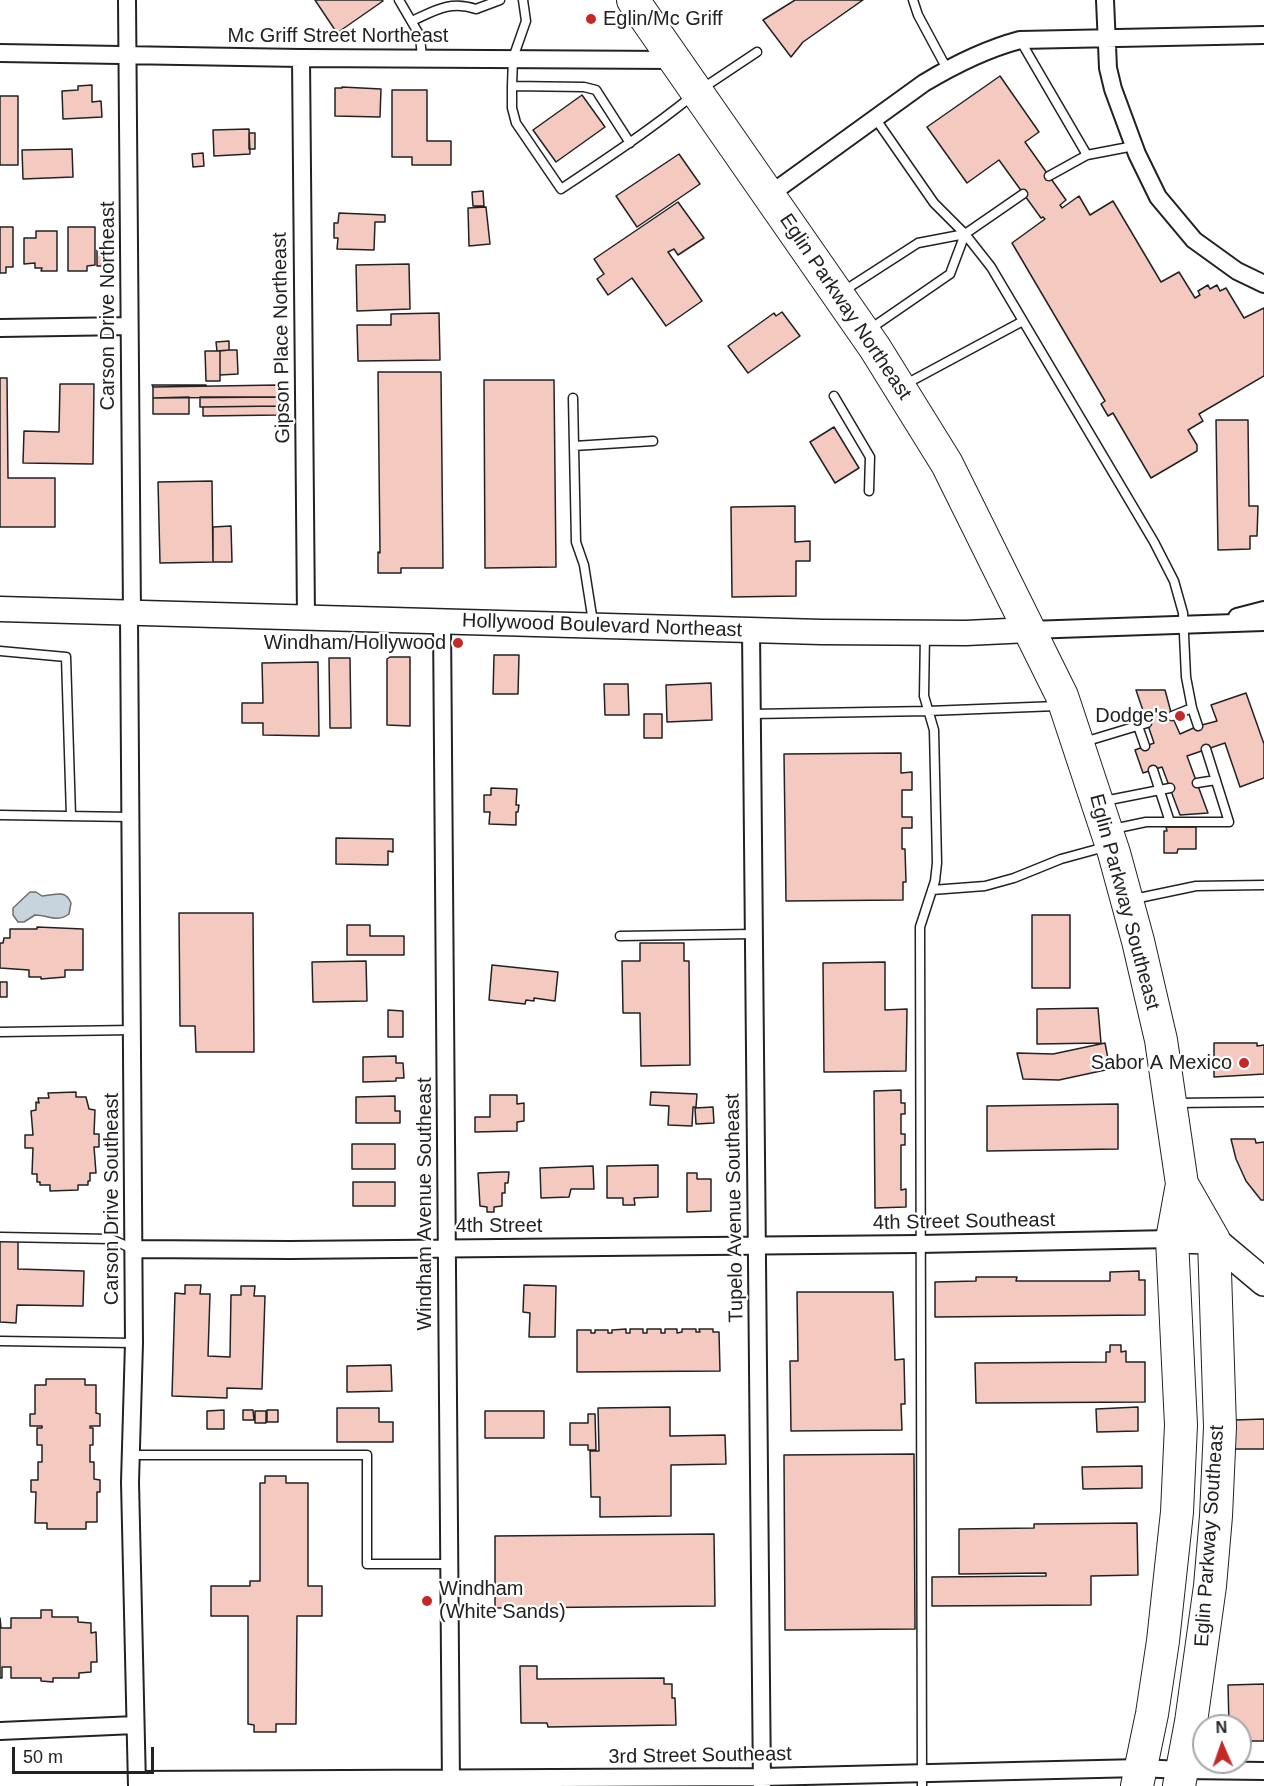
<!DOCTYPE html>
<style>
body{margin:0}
#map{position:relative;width:1264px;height:1786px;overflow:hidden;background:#fff;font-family:Arial,sans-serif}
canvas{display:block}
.north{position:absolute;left:1192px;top:1714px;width:60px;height:60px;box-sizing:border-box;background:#fff;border:2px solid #a7a7a7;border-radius:50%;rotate:358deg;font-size:16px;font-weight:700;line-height:24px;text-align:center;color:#222}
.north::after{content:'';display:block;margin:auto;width:21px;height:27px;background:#c62828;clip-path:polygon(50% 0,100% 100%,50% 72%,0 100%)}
.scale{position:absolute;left:12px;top:1747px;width:142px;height:27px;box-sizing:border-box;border:3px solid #222;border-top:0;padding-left:8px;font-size:18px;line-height:21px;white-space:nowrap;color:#222;-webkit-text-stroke:4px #fff;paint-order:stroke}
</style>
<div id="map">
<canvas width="1264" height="1786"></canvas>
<div class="north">N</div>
<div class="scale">50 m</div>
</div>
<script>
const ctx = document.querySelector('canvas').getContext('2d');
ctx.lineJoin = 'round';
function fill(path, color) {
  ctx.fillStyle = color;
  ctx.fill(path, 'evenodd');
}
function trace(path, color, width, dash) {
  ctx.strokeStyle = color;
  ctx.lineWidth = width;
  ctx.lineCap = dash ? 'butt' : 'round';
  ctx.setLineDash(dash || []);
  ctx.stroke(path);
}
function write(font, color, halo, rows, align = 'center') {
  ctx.font = font + ' Arial,sans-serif';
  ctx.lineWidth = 4.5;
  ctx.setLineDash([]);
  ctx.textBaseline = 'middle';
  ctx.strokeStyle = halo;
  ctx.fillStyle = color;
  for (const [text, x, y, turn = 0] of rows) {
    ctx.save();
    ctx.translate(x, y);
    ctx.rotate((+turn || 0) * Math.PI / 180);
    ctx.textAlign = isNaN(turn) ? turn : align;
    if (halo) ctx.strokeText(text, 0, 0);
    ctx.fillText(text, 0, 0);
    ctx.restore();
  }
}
const water = new Path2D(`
 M30,892H36L42,896C54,896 65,888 71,903L69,914C57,923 48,915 35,915L24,922H18L13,915V908Z`);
fill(water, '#c7d3dd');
trace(water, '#6f6f6f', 1.5);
const building = new Path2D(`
 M315,0H382L383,1L337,33Z
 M795,0H863L803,42L791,57L763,20Z
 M1000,76L1039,132L1025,142L1066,200L1060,205L1062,208L1079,196L1090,215L1113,201L1161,282L1179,272L1195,298L1200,295L1198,291L1208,285L1210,289L1217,285L1220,291L1226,288L1244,318L1264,308V376L1199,414L1203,421L1188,430L1197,445V451L1151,478L1113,413L1108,416L1101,404L1105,401L1012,243L1045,219L1043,217L1041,218L999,160L967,183L927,127Z
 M92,85V102L101,101L102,117L63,119L62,91L78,90V86Z
 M342,87L381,89L380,117L335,116V88H342Z
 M392,90H427V141H451V165H412V157H392Z
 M582,95L605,127L556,162L533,130Z
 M0,96H18V165H0Z
 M249,129L250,154L214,156L213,130Z
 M249,133H255V149H249Z
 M72,149L73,177L23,179L22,150Z
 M203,153L204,166L193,167L192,154Z
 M679,154L700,184L637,227L616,196Z
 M483,191L484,206H473L472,192Z
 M678,202L704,238L678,255L674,249L668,252L702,301L666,326L632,278L608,295L597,279L604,274L594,259Z
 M486,207L490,244L469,246L468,208Z
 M339,213L385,215V222H375L374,250L337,249L338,238H334V223H338Z
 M0,227H13V267H6V273H0Z
 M68,227H95V265L87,266V271H68Z
 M36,231H57V271H41L42,268H35V263L24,264V238H36Z
 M97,250H107V266H97Z
 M409,264L410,309L357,311L356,265Z
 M782,312L800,336L748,373L728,346L774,313L776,316Z
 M439,313L440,360L358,361L357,325H391V314Z
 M229,341V350L217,351L216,342Z
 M229,350H237L238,374L220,375V351Z
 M205,351H220V381H206Z
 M378,372H441L443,568H401V573H378V552L380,553Z
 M0,378H7L8,478H55V527H0Z
 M484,380H554L556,567L485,568Z
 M60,384H94L93,464L23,463L24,431L59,432Z
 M152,385H206V386L153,387Z
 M279,385V397L153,398V387Z
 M189,397V414H153V398Z
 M200,397H279V406L200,407Z
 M279,406L280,415L203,416V407Z
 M1216,420H1248L1249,506H1258L1257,536H1250V549L1218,550Z
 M834,427L859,468L835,483L810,442Z
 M212,481L213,562L160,563L158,482Z
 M795,506V542L810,541V561H796V596L732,597L731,507Z
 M231,526L232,562H213V527Z
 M494,655H519L518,694H493Z
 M390,657H410V726L387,725V659Z
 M329,658H350L351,728H330Z
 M318,662L319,736L263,735V723H242V703H263L262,663Z
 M711,683L712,720L667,722L666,685Z
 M604,684H628L629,715H605Z
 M1136,690H1165L1172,716L1180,734L1198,726L1217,721L1211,705L1246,693L1264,744V778L1240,787L1225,743L1187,756L1208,813L1180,815L1162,767L1143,773L1135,750L1154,743Z
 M644,714H662V738H644Z
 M901,753V773L912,772V790H902V817H912V828H902V849H905L906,882H903V900L786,901L784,754Z
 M491,788L517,789L516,805H519L518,812H516V825L489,824L490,812H484V795H491Z
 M1166,827H1196V849H1178L1177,853H1164V831H1167Z
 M336,838L393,839V852L388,851V865L336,864Z
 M179,913H253L254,1052H196L195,1026H180Z
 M1032,915H1070V988H1032Z
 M347,925H370V936H404V955H347Z
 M37,927L83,929V970H65V977L41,979V977H29V970L0,968V943H3L4,938H10V929H37Z
 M640,943H684V961H689L690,1065L641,1066L640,1013H623L622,961H640Z
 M366,961L367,1001L313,1002L312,962Z
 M885,962V1010L907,1009L906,1071L824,1072L823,963Z
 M492,965L558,972L555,1001L534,998V1001L526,1000L525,1004L489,1000Z
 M0,982H7V997H0Z
 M1098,1008L1101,1043L1037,1044V1009Z
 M388,1010L403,1011V1037H388Z
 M1105,1043L1110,1069L1059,1080L1023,1079L1017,1053L1053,1054Z
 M1214,1043H1257V1046L1264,1045V1074L1214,1077Z
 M396,1056V1063H403L404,1078H396V1081L363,1082V1057Z
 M901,1090V1103H905V1114H901V1134H905V1145H901V1190L906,1189V1207L875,1208L874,1091Z
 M76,1092V1097H86L89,1109L95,1110L94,1134H99V1147H94L96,1173H90V1181H88V1185H78V1190L50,1191V1185H40V1182H37V1174H32L33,1148H25V1135H33L31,1111L36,1110V1102L39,1103L38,1098H49L48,1093Z
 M651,1092L697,1094L696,1107H693L692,1126L668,1125L669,1106L650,1105Z
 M490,1095H517V1104L524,1103V1121L517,1122V1131L475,1132V1117H490Z
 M395,1096V1111H400V1123H356V1097Z
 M1118,1104V1149L987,1151V1106Z
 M713,1107L714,1123L696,1124L695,1108Z
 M1231,1139H1255L1256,1143L1264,1142V1200H1261L1246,1181L1236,1159Z
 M352,1144H395V1169H352Z
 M658,1165V1197L634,1198L635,1205H623V1198H607V1166Z
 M593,1166L594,1189H571L569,1197L541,1198L540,1168Z
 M502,1172H509L508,1183H505V1193H502V1206L494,1207V1212H487V1207L480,1206L478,1173Z
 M687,1173H697V1179H711V1211L687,1212Z
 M353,1182H395V1206H353Z
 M0,1241H18V1269L84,1271L83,1306L17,1305L16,1323L0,1322Z
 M1139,1271V1280H1145V1315L935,1317V1282L976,1281V1277H1017L1016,1281H1110V1272Z
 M185,1285H201L200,1294H210L208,1356L230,1357L231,1295H241V1286H255L254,1296H265L262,1389L227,1388V1398L172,1396L175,1293L185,1294Z
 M524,1285L556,1286L555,1337H529L530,1313L523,1312Z
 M797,1292H893L895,1360L904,1359L905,1404H901L902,1430L791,1431L790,1361H798Z
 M626,1329V1333H630V1329H643V1333H647V1329H661V1333H665V1329H677V1333L682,1332V1329H696V1332H700L699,1329H713V1332H719L720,1371L577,1372V1330H591V1333H595V1330H608V1333H612V1330Z
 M1110,1345H1121V1352L1126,1351V1362H1145V1402L976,1403L975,1363L1106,1362V1352H1110Z
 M391,1365L392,1391L347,1392V1366Z
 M46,1379H85V1385H96V1413L100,1414V1426H90V1428H93V1445H90V1462H94V1479L100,1480V1492H97V1522H86V1529H47V1523H35L36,1492H31V1480H38V1462H42V1445H37V1428H42V1426H30V1414H35V1385H46Z
 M670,1407V1436L725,1435L726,1464L671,1465V1516L600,1517V1497H591L590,1451H599L598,1408Z
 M1138,1407V1431L1097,1432L1096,1409Z
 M337,1408H379V1422H393V1442H337Z
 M224,1410V1429H207V1411Z
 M243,1410H253L254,1420H243Z
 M267,1410H278V1422H267Z
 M255,1411H266V1423H255Z
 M485,1411H544V1438H485Z
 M588,1414H595L596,1450H588V1445H570V1423H588Z
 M1264,1419V1449H1235V1420Z
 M914,1454L915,1629L785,1630L784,1455Z
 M1142,1466V1488L1083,1489L1082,1467Z
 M265,1476H286V1483H308V1586H322V1616H297L296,1724H276V1732H254V1725L248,1724V1616H211V1586H250V1581H260V1483H265Z
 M1137,1523L1138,1575L1091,1576V1605L932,1606V1577L1046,1576V1573L959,1574V1529L1034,1528V1524Z
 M714,1534L715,1606L495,1608V1536Z
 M41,1610H52V1617H78V1622L91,1623V1633L96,1632L97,1662H91V1672L79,1673V1678H53V1682L41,1681V1678H11V1667H2V1678H0V1618L1,1628H11V1618H41Z
 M520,1666H537V1679L664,1678V1684H672V1698H675L676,1725L548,1727L547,1723H521Z
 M1264,1684V1741H1240V1726H1229L1228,1685Z`);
fill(building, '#f3c9c0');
trace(building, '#222', 1.5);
const lane = new Path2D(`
 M399,0L420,36L422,58
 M913,0L918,15L947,69
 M412,21C434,11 450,0 476,9L500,0
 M1020,40L1087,155L1134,146
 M512,86L513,58L526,21L523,0
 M703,88L757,52
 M875,118L934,203L965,234L991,267L1154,542L1174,581L1183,613L1186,677L1192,708L1172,716
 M630,143L596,90L584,87L512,86V108L516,123L561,189C606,159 650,130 692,96
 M1049,176L1087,155
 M965,234L1023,194
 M842,292L918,243L965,234L950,274L870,329
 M904,385L1023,321
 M834,396L870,457L869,491
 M573,398L576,542L584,565L593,622
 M574,446L653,441
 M0,651L66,657L71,816
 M1192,708L1198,726
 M752,714L928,711L1057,706
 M1138,726L1145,746
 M1084,742L1147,723
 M1153,770L1170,822
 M1197,783L1216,780
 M1104,801L1170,788
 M0,815L131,817
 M1113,829L1146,822H1229L1206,749
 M932,890L985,886L1014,878L1061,859L1105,847
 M1134,899L1196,886L1264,885
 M620,936L754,934
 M0,1032L132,1030
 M1175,1103L1264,1102
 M0,1237L111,1239L133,1249
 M0,1341L134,1343
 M131,1455H367V1564H449
 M922,1786L920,927L935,881L937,863L934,730L924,696L925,634`);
const street = new Path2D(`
 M127,0L132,613L129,618L134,1343L130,1482L137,1786
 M1105,0L1108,68L1113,89L1137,154L1158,197L1194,240L1237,271L1264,284
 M0,53L301,58L675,60
 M301,58L306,618
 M769,195L924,83C954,65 986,49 1020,40L1264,35
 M0,328L129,326
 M1237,617L1264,610
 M442,621L451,1786
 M751,630L762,1786
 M1029,630L1264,622
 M133,1249L290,1250L919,1244L1172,1239
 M0,1731L135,1725
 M137,1780L762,1777L1140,1768L1182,1770L1264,1771`);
const secondary = new Path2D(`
 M0,609L821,632L966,633L1029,630`);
const primary = new Path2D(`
 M1172,1239L1214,1240L1264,1282`);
const highway = new Path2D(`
 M633,0L875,348L947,464L1062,696L1114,853L1138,941L1161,1040L1182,1184L1172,1239L1181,1425L1177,1512L1163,1641L1152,1714L1137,1786
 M1179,1786L1191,1722L1210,1586L1216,1516L1220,1427L1214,1240L1182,1184`);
trace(lane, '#222', 11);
trace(street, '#222', 20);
trace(secondary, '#222', 27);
trace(primary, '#222', 30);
trace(highway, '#222', 34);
trace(lane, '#fff', 8);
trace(street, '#fff', 16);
trace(secondary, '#fff', 24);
trace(primary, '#fff', 27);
trace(highway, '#fff', 32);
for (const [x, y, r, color] of [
 [591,19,6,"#c62828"],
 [458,643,6,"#c62828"],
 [1180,716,6,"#c62828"],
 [1244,1063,6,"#c62828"],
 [427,1601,6,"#c62828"]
]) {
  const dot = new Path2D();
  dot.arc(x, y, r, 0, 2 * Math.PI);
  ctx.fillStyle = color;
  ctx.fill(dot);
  trace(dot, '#fff', 2);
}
write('20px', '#222', '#fff', [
 ["Eglin/Mc Griff",603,19,"left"],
 ["Windham/Hollywood",446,643],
 ["Dodge's",1168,716],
 ["Sabor A Mexico",1232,1063],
 ["Windham",439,1589,"left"],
 ["(White Sands)",439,1612,"left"]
], 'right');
write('20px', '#222', '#fff', [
 ["Mc Griff Street Northeast",338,36],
 ["Carson Drive Northeast",108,306,-90],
 ["Eglin Parkway Northeast",845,307,56],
 ["Gipson Place Northeast",282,338,-91],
 ["Hollywood Boulevard Northeast",602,626,2],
 ["Eglin Parkway Southeast",1124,902,75],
 ["Carson Drive Southeast",112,1199,-90],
 ["Windham Avenue Southeast",425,1204,-90],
 ["Tupelo Avenue Southeast",735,1208,-91],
 ["4th Street Southeast",964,1222,-1],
 ["4th Street",499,1226],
 ["Eglin Parkway Southeast",1210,1536,-86],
 ["3rd Street Southeast",700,1756,-1]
]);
</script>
